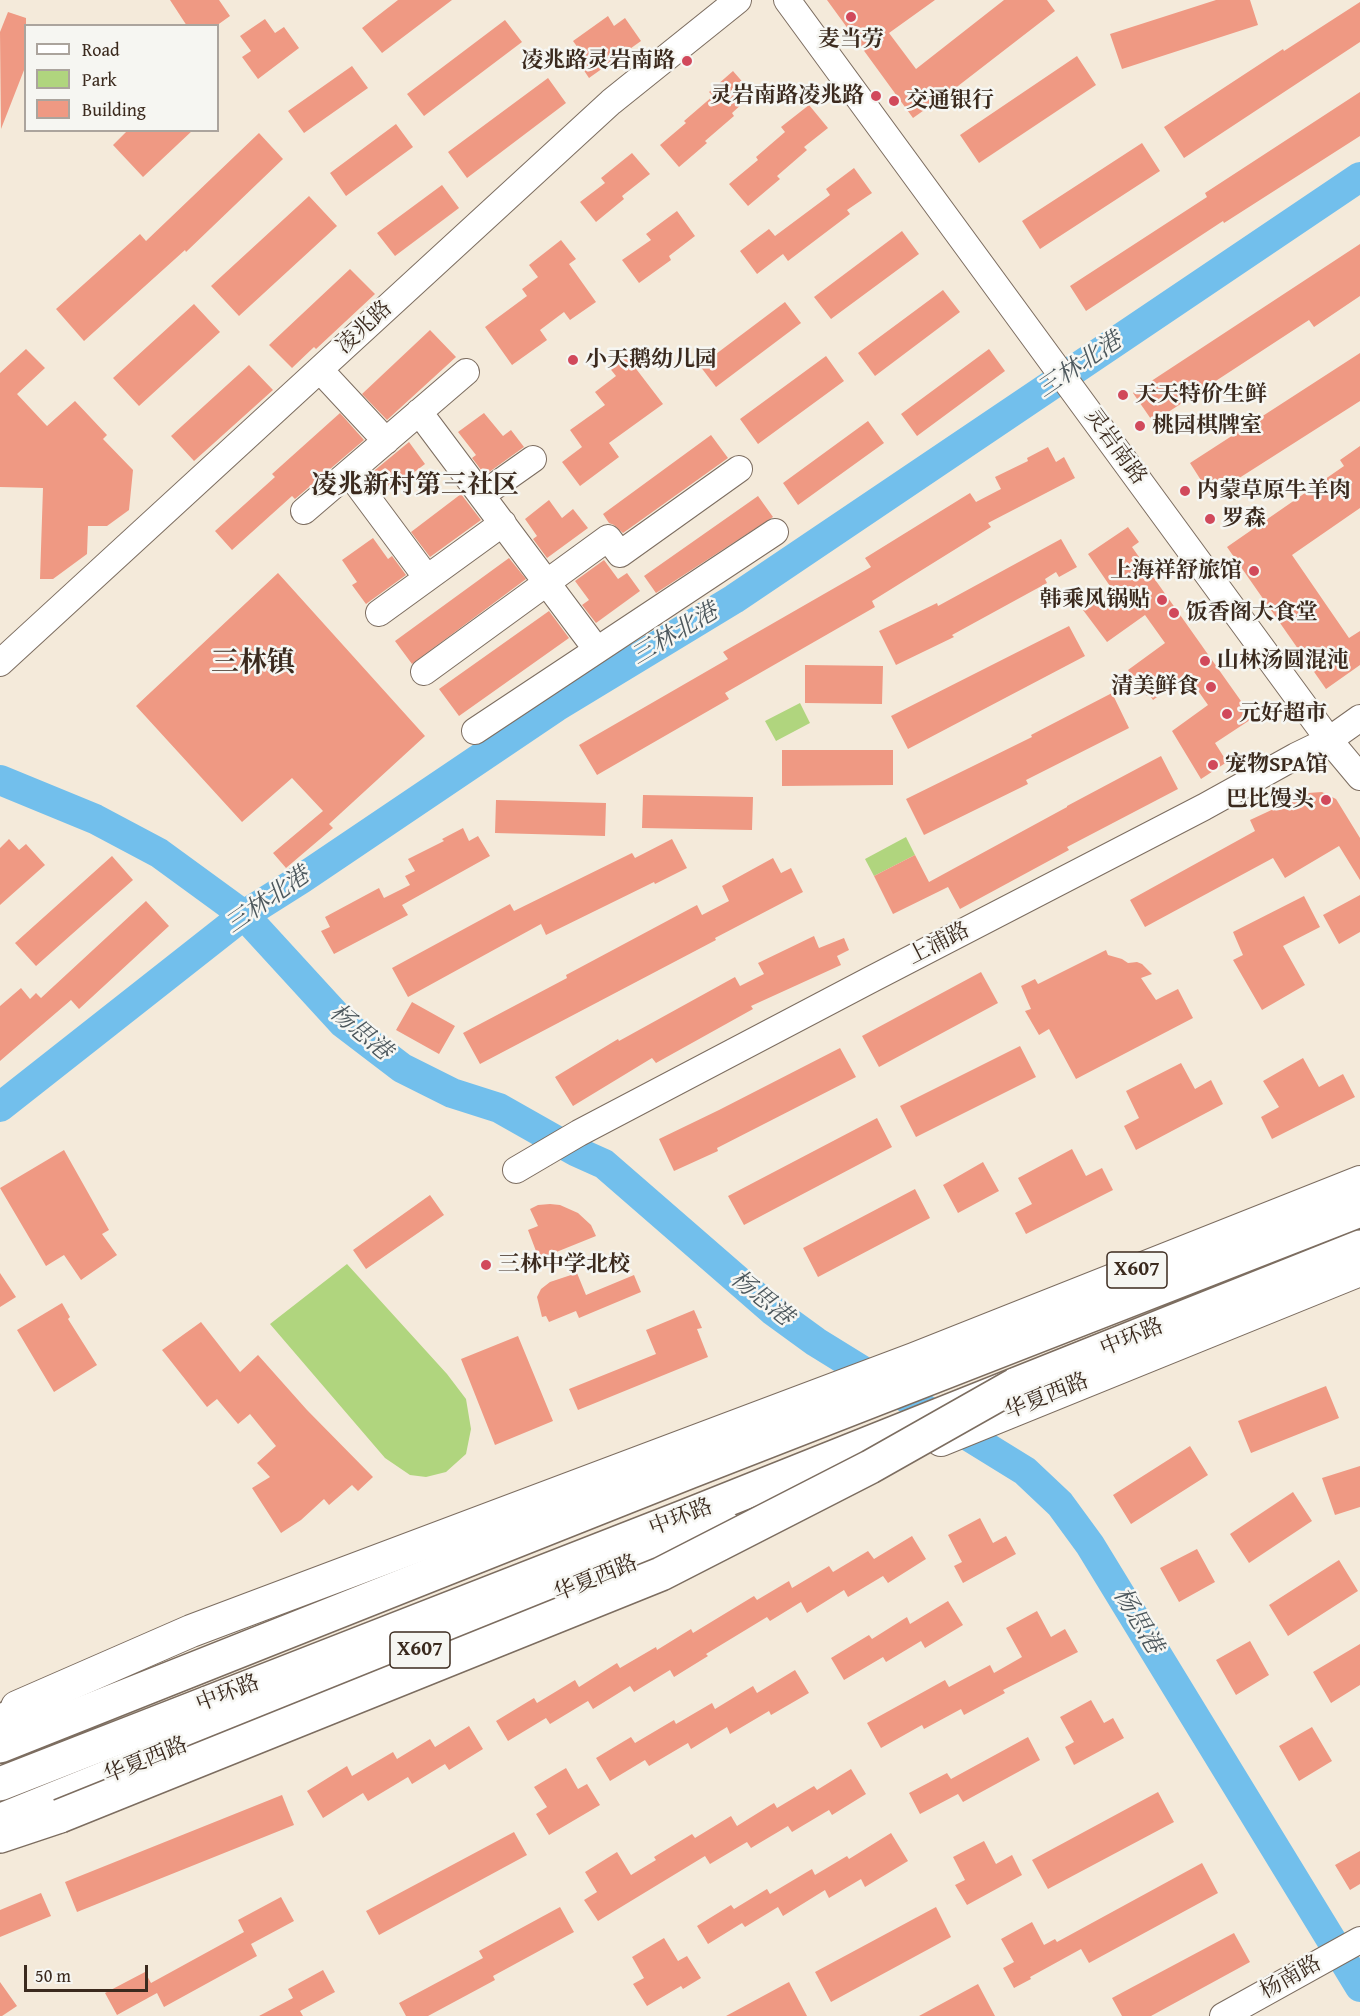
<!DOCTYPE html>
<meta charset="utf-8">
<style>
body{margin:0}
#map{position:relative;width:1360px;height:2016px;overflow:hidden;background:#f4eada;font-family:"Gentium Book Plus",serif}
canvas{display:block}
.legend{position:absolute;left:24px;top:24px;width:195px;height:108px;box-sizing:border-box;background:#f6f6f2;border:2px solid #aba49d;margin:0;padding:8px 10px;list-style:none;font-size:18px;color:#3b2a1e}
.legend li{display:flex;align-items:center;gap:12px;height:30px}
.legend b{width:30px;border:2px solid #aba49d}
.scale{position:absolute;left:24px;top:1965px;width:124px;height:27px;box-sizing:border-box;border:3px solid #3b2a1e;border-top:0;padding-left:8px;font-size:18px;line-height:21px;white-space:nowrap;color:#3b2a1e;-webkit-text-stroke:4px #f6f6f2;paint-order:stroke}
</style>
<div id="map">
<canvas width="1360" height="2016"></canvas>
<ul class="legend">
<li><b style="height:8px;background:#fff"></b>Road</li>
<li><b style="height:16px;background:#b0d57e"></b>Park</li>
<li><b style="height:16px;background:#ef9983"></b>Building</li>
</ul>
<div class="scale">50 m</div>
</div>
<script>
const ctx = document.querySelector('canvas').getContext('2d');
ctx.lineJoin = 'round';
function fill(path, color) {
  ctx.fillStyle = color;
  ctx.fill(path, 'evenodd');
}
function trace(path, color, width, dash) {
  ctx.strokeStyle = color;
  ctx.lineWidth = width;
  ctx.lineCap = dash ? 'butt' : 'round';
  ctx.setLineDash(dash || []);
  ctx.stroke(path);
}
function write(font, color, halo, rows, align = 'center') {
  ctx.font = font + ' "Gentium Book Plus","Noto Serif SC",serif';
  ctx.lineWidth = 5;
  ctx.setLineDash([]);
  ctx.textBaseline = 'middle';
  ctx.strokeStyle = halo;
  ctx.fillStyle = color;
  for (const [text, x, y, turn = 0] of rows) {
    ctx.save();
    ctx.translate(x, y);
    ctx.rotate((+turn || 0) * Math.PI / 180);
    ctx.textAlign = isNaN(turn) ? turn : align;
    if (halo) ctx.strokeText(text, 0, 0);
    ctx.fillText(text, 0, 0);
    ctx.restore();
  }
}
fill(new Path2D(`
 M800,703L810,723L776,741L765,721Z
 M906,837L915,855L874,876L865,859Z
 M347,1264L447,1374L466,1399L471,1429L466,1454L446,1472L426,1477L410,1475L385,1458L270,1324Z`), '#b0d57e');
trace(new Path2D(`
 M0,780L95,819L159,853L244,915L343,1023L402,1068L452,1093L499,1108L575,1151L604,1164L772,1310L816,1342L1025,1471L1060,1504L1090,1545L1360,1987
 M0,1107L244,915L301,879L556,707L734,599L1360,177`), '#72bfec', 30);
fill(new Path2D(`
 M170,0H219L230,16L216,26H187Z
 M398,0H452L382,53L362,28Z
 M827,0H935L889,33L916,69L1004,0H1047L1055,11L958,86L913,118Z
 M1216,0H1250L1258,25L1122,69L1110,34Z
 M1360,2V42L1184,158L1164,127L1283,49L1284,51Z
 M8,12L26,18V65L1,129L0,32Z
 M608,16L614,26L625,18L641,41L589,78L575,57L581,52L573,41Z
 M265,19L275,33L284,27L299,48L258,79L242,57L251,51L240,36Z
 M505,20L522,42L424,116L407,94Z
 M1077,56L1096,85L979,163L960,135Z
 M352,66L368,88L304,133L288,111Z
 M733,71L753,94L732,113L734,116L705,141L707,143L679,167L660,145L686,123L684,121L713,96L709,92Z
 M548,78L566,103L467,178L448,152Z
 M1360,92V136L1224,223L1223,221L1086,311L1070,286L1207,197L1205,193Z
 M809,105L828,128L804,147L807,150L777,176L780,179L748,206L729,184L758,160L756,157L785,132L781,127Z
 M396,124L413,147L346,196L330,173Z
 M128,130H193L143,177L113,145Z
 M259,133L283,159L186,252L185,250L84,341L56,309L140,234L146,241Z
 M1142,143L1160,171L1040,249L1022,221Z
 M632,153L650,174L622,196L624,199L596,222L580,202L605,183L601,178Z
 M854,168L872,193L847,210L850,214L788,261L783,254L757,274L740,251L769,229L775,236L830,195L826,189Z
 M442,185L459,208L395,256L377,233Z
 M309,196L337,226L239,316L211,286Z
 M677,211L695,236L669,256L671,260L639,283L622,260L651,240L646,234Z
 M902,231L919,254L831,319L814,297Z
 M561,240L576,259L569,264L596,302L570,320L564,312L540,330L547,340L512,365L485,327L527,296L522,289L538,277L529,265Z
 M1360,244V296L1314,327L1309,320L1153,422L1133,393Z
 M350,269L375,294L316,349L314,347L292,368L269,345Z
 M943,290L960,312L875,376L858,353Z
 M785,302L801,323L716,387L700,366Z
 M194,304L220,332L139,406L113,378Z
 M430,330L456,357L387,420L362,394Z
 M26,349L45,368L17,394L47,426L75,401L107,435L103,439L133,470L129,510L107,526H88L87,554L53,579H40L43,488L0,487V373Z
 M989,349L1005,371L917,436L901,414Z
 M624,353L663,404L609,443L619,457L580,486L562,462L582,447L570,430L605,405L595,392L616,376L608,366Z
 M1360,353V401L1211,496L1190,463Z
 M826,356L844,381L758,444L740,419Z
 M249,365L273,390L194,461L171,436Z
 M340,413L364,440L295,499L292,496L232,550L215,531L275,477L272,474Z
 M484,413L503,436L511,430L524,447L485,475L472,458L476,455L458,432Z
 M868,421L884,443L798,505L783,483Z
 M711,435L728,458L623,533L614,525L609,523L603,514Z
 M409,442L425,464L384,495L369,475Z
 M1360,446V508L1292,555L1349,638L1360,631V665L1326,689L1227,547L1344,466L1340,460Z
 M1048,447L1056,462L1064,457L1075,478L988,523L991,527L872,601L875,607L725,693L729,699L597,775L579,745L728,659L723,652L871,567L865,558L970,493L976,502L1001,489L995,477L1028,461L1027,458Z
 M461,494L481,520L430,557L411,532Z
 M758,496L773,517L656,593L644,576Z
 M549,500L562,518L573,509L588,528L547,558L533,539L537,536L525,519Z
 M1128,527L1139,542L1132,547L1253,718L1215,743L1227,762L1201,779L1172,731L1208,705L1187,675L1153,700L1149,694L1147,696L1128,670L1165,643L1145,615L1107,642L1083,610L1112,589L1088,554Z
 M373,538L388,559L392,556L406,575L366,604L352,585L357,582L342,560Z
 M1061,539L1077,567L1059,577L1056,572L1045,579L1047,583L952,635L954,637L896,665L879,631L937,603L938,606Z
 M509,558L526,579L412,664L395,641Z
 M604,560L618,579L627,573L640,591L596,623L582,605L589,600L575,581Z
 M278,573L425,736L329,824L333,828L286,868L273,853L323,811L292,778L242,822L136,706Z
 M549,611L569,638L459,716L439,689Z
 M1069,626L1085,656L908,749L891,716Z
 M805,665L883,666L882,704L805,703Z
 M1112,693L1129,728L1026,780L1028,784L924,835L906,799L1032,737L1031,735Z
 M782,750H893V785L782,786Z
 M1161,756L1178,789L1067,847L1069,850L960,909L948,887L893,914L874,876L915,855L929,882L1067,807V806Z
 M1322,792L1336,799L1360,838V880L1339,846L1285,878L1273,858L1145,927L1130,900L1255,831L1250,820L1308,793Z
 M643,795L753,797L752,830L642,828Z
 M496,800L606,803L605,836L495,833Z
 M463,828L469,841L478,836L490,856L402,905L408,915L334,954L321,931L330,927L325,917L379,888L384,898L410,885L405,876L415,871L408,859L444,841L442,839Z
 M9,839L19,850L26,844L45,865L0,905V848Z
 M672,839L687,868L655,884L654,882L546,935L541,924L408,997L392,968L510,904L514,911L632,853L635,858Z
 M112,856L133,880L36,966L15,943Z
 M773,858L781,873L791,868L803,892L715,938L716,940L480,1064L463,1033L567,978L566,975L697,905L702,915L729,901L722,886Z
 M1360,895V932L1339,944L1323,915Z
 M1304,896L1320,927L1283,946L1305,985L1262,1010L1233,960L1243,955L1233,932Z
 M146,901L169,926L79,1009L71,1000L0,1061V1006L21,988L30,999L36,993L41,998Z
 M814,936L819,948L844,938L849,950L837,956L841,965L751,1006L753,1009L656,1063L652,1058L573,1106L555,1077L618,1039L619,1041L735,977L740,986L764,974L758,963Z
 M1106,950L1108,955L1122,959L1128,963L1137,962L1142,964L1152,974L1141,978L1156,1000L1178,989L1193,1018L1076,1079L1049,1029L1039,1035L1025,1011L1031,1009L1021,986L1035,979L1038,984Z
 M981,972L998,1003L879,1067L862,1036Z
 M412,1002L455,1026L439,1054L396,1030Z
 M1020,1046L1036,1077L916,1137L900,1106Z
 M840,1048L856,1077L717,1148L718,1151L674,1171L659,1139L719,1110Z
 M1303,1058L1319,1087L1343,1074L1355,1097L1272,1139L1261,1117L1279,1107L1263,1081Z
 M1181,1063L1195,1089L1211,1080L1223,1104L1136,1150L1124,1126L1139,1118L1126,1091Z
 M877,1118L892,1147L744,1225L728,1196Z
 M1072,1149L1086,1176L1102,1168L1113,1190L1026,1234L1015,1213L1032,1204L1018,1178Z
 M64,1150L109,1230L102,1234L117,1255L81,1280L64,1255L46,1266L0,1188Z
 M983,1162L999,1191L958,1213L943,1185Z
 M915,1189L930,1218L818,1277L803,1248Z
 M430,1195L444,1215L366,1269L353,1250Z
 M550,1204L560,1205L578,1213L591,1225L596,1236L539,1259L528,1230L538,1226L530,1209L538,1205Z
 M0,1273L16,1297L0,1307Z
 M577,1273L586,1295L634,1275L641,1292L579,1318L576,1311L549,1322L546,1316L542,1317L537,1297L541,1289L550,1282Z
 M62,1303L70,1317L68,1319L97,1365L54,1392L17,1330Z
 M694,1310L702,1328L697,1329L708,1357L578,1410L569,1389L656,1354L646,1330Z
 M201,1322L240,1372L258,1355L307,1410L373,1477L358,1491L352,1485L329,1505L324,1499L301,1520L281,1533L252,1488L270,1477L257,1463L276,1446L250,1414L238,1424L217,1399L207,1407L162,1350Z
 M518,1336L553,1421L495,1445L461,1359Z
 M1326,1386L1339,1418L1251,1453L1238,1421Z
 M1190,1446L1208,1475L1131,1524L1113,1495Z
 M1360,1466V1507L1335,1515L1322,1478Z
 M1293,1492L1312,1521L1249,1563L1230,1534Z
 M980,1518L993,1543L1006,1536L1016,1554L963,1583L954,1566L962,1562L948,1535Z
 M912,1536L926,1559L888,1583L883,1576L848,1597L844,1590L807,1613L801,1602L770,1621L767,1617L706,1654L708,1656L674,1677L670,1670L634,1692L630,1686L593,1709L588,1701L550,1724L546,1718L508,1741L496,1721L534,1698L537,1703L575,1680L579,1687L617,1663L620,1668L656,1647L657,1650L691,1629L693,1633L754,1596L757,1600L789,1581L792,1588L829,1566L833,1572L868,1551L874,1559Z
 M1197,1549L1215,1582L1179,1602L1160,1568Z
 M1339,1560L1358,1591L1288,1636L1269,1605Z
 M948,1601L963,1625L925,1648L921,1641L886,1662L883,1657L844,1680L831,1658L869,1635L872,1639L907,1617L910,1624Z
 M1037,1611L1051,1637L1065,1629L1078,1652L1003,1690L1005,1693L964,1715L961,1709L924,1729L922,1725L881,1748L867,1723L945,1680L949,1687L990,1665L994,1673L1022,1657L1006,1628Z
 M1250,1641L1269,1675L1236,1695L1216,1660Z
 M1360,1644V1685L1331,1703L1313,1672Z
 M795,1670L809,1693L771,1715L769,1711L730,1734L727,1727L691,1749L688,1743L649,1766L645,1760L610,1781L596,1758L631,1737L635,1743L674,1720L676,1724L712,1703L715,1709L753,1686L757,1693Z
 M1091,1700L1104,1723L1113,1718L1124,1738L1074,1765L1065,1747L1074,1742L1060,1717Z
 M469,1726L483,1749L449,1770L445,1764L412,1784L408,1777L368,1801L363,1793L323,1818L307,1791L347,1766L352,1776L393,1752L397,1759L430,1739L435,1747Z
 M1312,1727L1332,1761L1299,1781L1279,1746Z
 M1028,1737L1040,1760L963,1802L958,1794L920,1814L909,1793L947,1773L951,1779Z
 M566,1768L578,1789L587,1784L600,1805L549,1835L536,1814L547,1807L534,1787Z
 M851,1769L866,1794L832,1815L829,1810L792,1832L788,1826L751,1848L747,1842L710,1864L705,1856L598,1921L584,1900L597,1892L585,1872L617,1852L631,1875L656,1860L654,1857L692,1834L695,1838L731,1816L737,1826L774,1803L777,1808L814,1786L817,1790Z
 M1158,1792L1174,1822L1048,1889L1032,1860Z
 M282,1795L294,1825L77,1912L65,1882Z
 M514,1832L527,1855L379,1935L366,1911Z
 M891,1833L908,1861L865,1887L861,1879L829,1898L825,1890L783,1916L778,1907L745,1927L742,1923L708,1944L697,1926L731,1905L734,1909L767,1889L770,1894L812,1869L815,1875L847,1856L849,1859Z
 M984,1841L996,1864L1012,1855L1022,1875L967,1905L955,1885L965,1880L953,1857Z
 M1360,1851V1884L1350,1890L1335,1865Z
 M1202,1863L1218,1893L1089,1963L1081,1949L1030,1977L1031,1979L1014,1988L1003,1968L1014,1962L1001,1939L1032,1922L1044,1945L1055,1939L1057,1942Z
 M41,1893L51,1916L0,1937V1910Z
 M281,1897L294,1921L251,1944L257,1956L164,2007L157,1993L117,2015L105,1993L145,1972L151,1983L244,1932L238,1920Z
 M560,1907L574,1932L493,1976L495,1980L428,2016H406L399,2003L483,1958L479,1951Z
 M936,1907L951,1937L831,2002L815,1972Z
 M1234,1933L1250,1962L1151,2016H1122L1112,1998Z
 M664,1938L678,1961L687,1956L701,1978L683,1989L681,1986L647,2006L633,1984L644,1978L632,1957Z
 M323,1970L335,1992L300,2011L303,2016H259L293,1998L288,1989Z
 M0,1982L17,2006L2,2016H0Z
 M789,1982L807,2016H726Z
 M978,1984L995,2016H919Z`), '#ef9983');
const minor = new Path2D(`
 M787,0L1329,740L1360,777
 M320,370L386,441
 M419,412L597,650
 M349,473L427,578
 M482,495L533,459
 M304,511L466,372
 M379,613L503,523
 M0,663L611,102L738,0
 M424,672L608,538L620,554L739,469
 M475,731L775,532
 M516,1170L579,1133L870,980L1204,807L1296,756L1329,740L1360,718
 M1223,2016L1360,1940`);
const major = new Path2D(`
 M941,1440L1360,1270
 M17,1707L191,1631L914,1359L1360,1182
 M0,1820L725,1527`);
const highway = new Path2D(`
 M0,1721L48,1703
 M0,1746L689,1472L1360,1210
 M0,1784L686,1516L1360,1247
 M0,1836L60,1816`);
trace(minor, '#7c6d60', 28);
trace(major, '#7c6d60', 34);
trace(highway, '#7c6d60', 36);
trace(minor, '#fff', 26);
trace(major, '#fff', 32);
trace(highway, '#fff', 33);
const highwayBridge = new Path2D(`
 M60,1816L661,1574L870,1467L1015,1385`);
trace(highwayBridge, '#7c6d60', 36, []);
trace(highwayBridge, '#fff', 33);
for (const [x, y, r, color] of [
 [851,17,6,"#d1495b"],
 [687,61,6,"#d1495b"],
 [876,96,6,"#d1495b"],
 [894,101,6,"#d1495b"],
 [573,360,6,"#d1495b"],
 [1123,395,6,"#d1495b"],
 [1140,426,6,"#d1495b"],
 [1185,491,6,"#d1495b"],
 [1210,519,6,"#d1495b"],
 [1254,571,6,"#d1495b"],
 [1162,600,6,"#d1495b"],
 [1174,613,6,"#d1495b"],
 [1205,661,6,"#d1495b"],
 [1211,687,6,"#d1495b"],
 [1227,714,6,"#d1495b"],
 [1213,765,6,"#d1495b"],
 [1326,800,6,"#d1495b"],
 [486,1265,6,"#d1495b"]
]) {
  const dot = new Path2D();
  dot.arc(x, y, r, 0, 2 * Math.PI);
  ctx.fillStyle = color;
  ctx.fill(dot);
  trace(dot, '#f6f6f2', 2);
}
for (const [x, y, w] of [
 [1137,1270,60],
 [420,1650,60]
]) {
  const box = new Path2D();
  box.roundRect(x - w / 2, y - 18, w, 36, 4.5);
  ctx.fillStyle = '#f6f6f2';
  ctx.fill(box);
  trace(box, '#3b2a1e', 1.5);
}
write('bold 21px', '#3b2a1e', null, [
 ["X607",1137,1270],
 ["X607",420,1650]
]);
write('bold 22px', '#3b2a1e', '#f6f6f2', [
 ["麦当劳",851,40,"center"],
 ["凌兆路灵岩南路",675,61,"right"],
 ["灵岩南路凌兆路",864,96,"right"],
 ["交通银行",906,101],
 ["小天鹅幼儿园",585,360],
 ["天天特价生鲜",1135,395],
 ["桃园棋牌室",1152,426],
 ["内蒙草原牛羊肉",1197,491],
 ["罗森",1222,519],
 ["上海祥舒旅馆",1242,571,"right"],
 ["韩乘风锅贴",1150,600,"right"],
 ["饭香阁大食堂",1186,613],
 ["山林汤圆混沌",1217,661],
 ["清美鲜食",1199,687,"right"],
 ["元好超市",1239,714],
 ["宠物SPA馆",1225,765],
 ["巴比馒头",1314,800,"right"],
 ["三林中学北校",498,1265]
], 'left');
write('22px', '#3b2a1e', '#f6f6f2', [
 ["凌兆路",365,328,-43],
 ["灵岩南路",1115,447,54],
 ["上浦路",939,944,-27],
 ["中环路",1132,1338,-22],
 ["华夏西路",1047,1397,-22],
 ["中环路",681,1518,-21],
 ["华夏西路",596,1579,-22],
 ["中环路",228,1694,-21],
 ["华夏西路",146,1761,-22],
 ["杨南路",1291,1978,-29]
]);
write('italic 24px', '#4c575c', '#f6f6f2', [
 ["三林北港",1080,366,-34],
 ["三林北港",675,635,-31],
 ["三林北港",268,901,-35],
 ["杨思港",360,1033,40],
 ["杨思港",761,1299,39],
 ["杨思港",1137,1621,59]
]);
write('bold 26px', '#3b2a1e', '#f6f6f2', [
 ["凌兆新村第三社区",415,486]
]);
write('bold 28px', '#3b2a1e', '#f6f6f2', [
 ["三林镇",253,664]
]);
</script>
